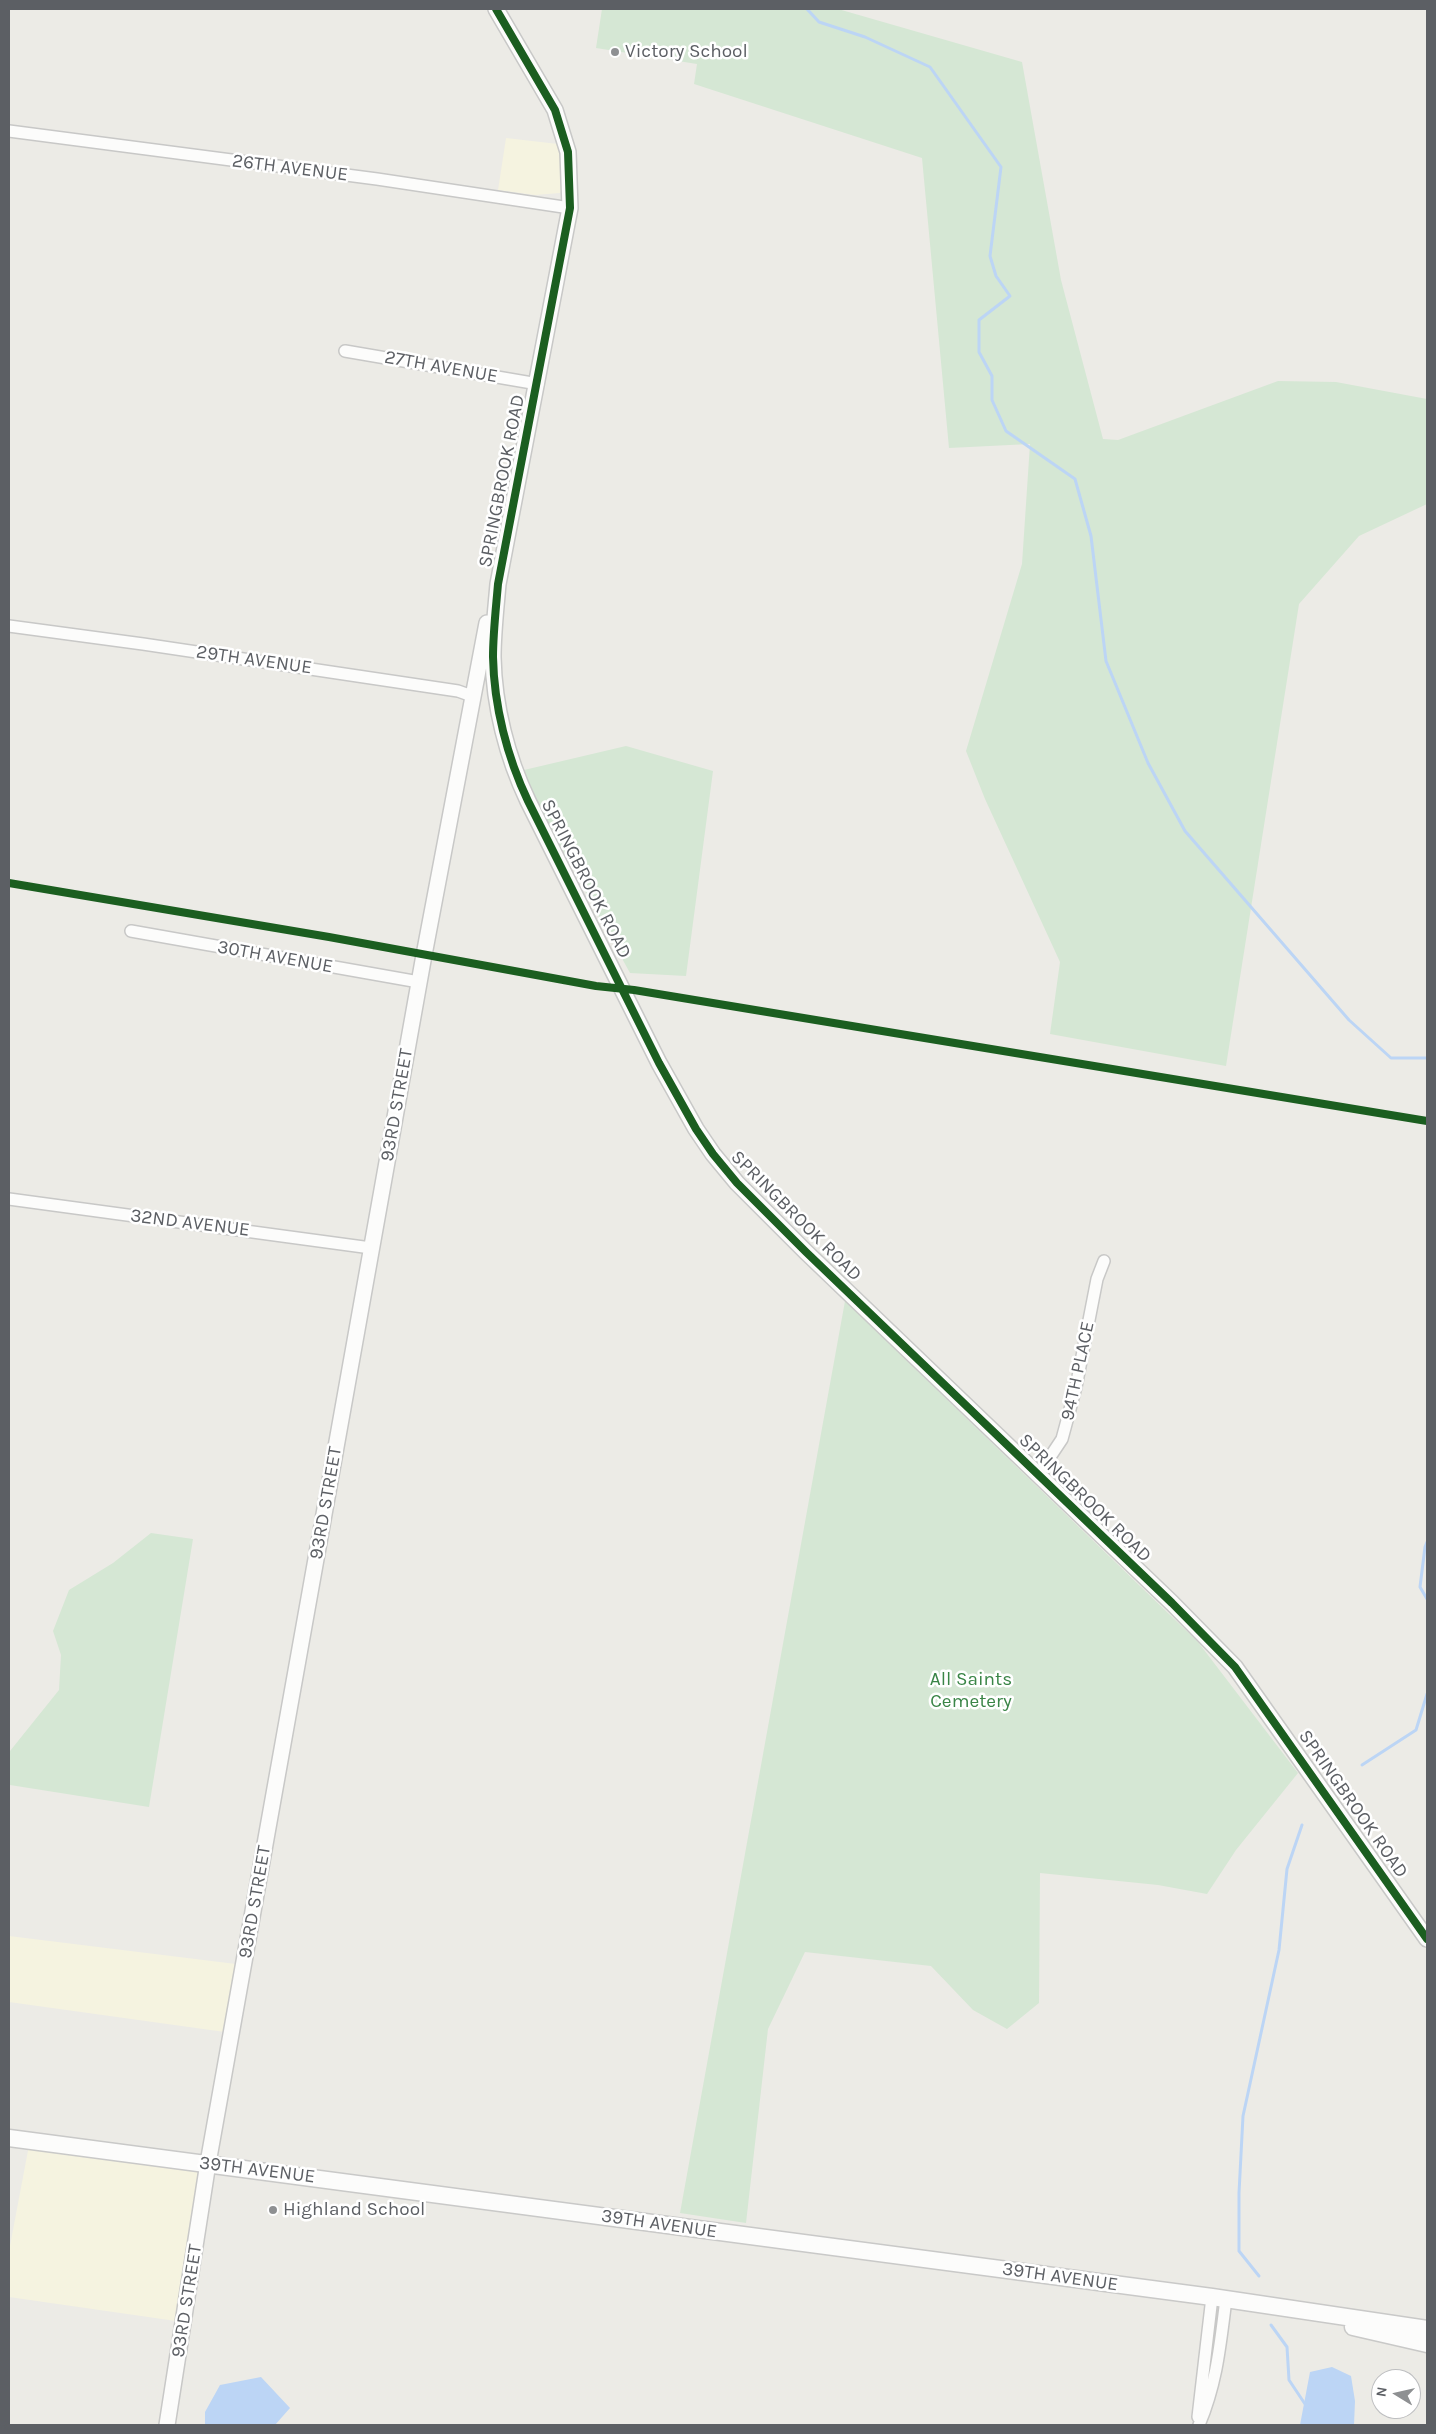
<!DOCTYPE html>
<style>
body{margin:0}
#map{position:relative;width:1436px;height:2434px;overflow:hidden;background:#ecebe6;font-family:Karla,sans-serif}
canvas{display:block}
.frame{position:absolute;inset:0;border:10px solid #5c5f64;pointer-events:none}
.north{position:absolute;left:1371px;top:2369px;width:50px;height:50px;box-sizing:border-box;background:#fff;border:1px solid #bebfc1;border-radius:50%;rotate:279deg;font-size:14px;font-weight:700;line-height:20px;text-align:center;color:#5c5f64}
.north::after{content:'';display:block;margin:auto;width:18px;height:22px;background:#8e9092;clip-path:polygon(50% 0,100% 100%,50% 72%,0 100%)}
</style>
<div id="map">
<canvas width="1436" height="2434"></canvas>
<div class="frame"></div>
<div class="north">N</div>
</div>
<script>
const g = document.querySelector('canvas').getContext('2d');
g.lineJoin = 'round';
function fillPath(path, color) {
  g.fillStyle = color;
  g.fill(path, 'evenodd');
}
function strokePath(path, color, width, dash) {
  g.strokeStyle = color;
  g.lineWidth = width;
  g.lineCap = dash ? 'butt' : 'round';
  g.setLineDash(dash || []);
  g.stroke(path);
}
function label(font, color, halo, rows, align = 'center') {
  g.font = font + ' Karla,sans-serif';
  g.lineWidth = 5;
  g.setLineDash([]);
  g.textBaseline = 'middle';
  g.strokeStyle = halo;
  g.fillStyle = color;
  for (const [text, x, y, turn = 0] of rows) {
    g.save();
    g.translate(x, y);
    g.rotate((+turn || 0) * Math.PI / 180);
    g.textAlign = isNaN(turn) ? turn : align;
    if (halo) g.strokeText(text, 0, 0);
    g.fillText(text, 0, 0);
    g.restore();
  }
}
fillPath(new Path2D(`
 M506 138 558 144 561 154 563 185 560 193 535 195 498 190Z
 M9 1936 244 1965 232 2033 9 2002Z
 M30 2140 208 2163 176 2321 9 2297V2251Z`), '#f5f3e0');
fillPath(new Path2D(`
 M602 9H838L1022 62 1061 280 1103 439 1118 440 1278 381 1336 382 1427 399V504L1359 536 1299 604 1226 1066 1050 1034 1060 962 985 799 966 751 1022 564 1030 444 949 448 922 158 694 84 697 64 596 48Z
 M626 746 713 771 686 976 630 973 533 796 524 770Z
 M845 1301 1198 1642 1298 1773 1236 1850 1207 1894 1158 1885 1040 1873 1039 2003 1007 2029 973 2010 931 1966 805 1952 768 2029 746 2223 680 2213Z
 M151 1533 193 1539 149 1807 10 1785V1751L59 1690 61 1655 53 1631 69 1590 113 1563Z`), '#d5e7d4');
fillPath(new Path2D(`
 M1332 2367 1351 2376 1355 2401 1354 2425H1300L1310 2372Z
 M261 2377 290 2408 275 2425H205V2412L220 2385Z`), '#bcd5f5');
strokePath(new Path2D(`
 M807 9 819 22 865 37 930 67 1001 167 990 256 996 276 1010 296 979 320V352L992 376V400L1006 431 1075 479 1091 536 1106 661 1148 763 1185 831 1349 1020 1391 1058H1427
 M1427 1542 1425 1547 1420 1587 1427 1599
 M1362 1765 1416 1730 1427 1694
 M1259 2276 1239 2251V2193L1243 2116 1279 1950 1287 1869 1302 1825
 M1271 2325 1287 2347 1289 2380 1307 2407`), '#bcd5f5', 3);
const minor = new Path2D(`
 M9 131 377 179 570 208
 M345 351 538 384
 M9 626 143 644 458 691 472 696
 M131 931 419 982
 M9 1199 371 1248
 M1038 1475 1062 1439 1076 1387 1097 1279 1104 1261
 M1198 2417 1212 2297
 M1199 2425C1217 2382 1220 2346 1226 2299`);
const tertiary = new Path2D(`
 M496 9 555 110 568 152 570 208 498 584C496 608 493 633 493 657 494 706 507 757 528 801L659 1063 696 1129 713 1154 737 1183 806 1252 1172 1603 1235 1667 1427 1939
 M167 2425 208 2163 424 955 487 623`);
const secondary = new Path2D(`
 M9 2138 1212 2297 1427 2329
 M1353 2327 1427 2344`);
strokePath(minor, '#c8c8c7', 14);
strokePath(tertiary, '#c8c8c7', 18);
strokePath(secondary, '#c9c9c8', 19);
strokePath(minor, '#fcfcfb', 11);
strokePath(tertiary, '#fcfcfb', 15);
strokePath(secondary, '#fcfcfb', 16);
strokePath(new Path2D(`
 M496 9 555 110 568 152 570 208 498 584C496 608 493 633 493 657 494 706 507 757 528 801L659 1063 696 1129 713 1154 737 1183 806 1252 1172 1603 1235 1667 1427 1939
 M9 883 329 937 596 986 634 990 1427 1121`), '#1b5e20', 8);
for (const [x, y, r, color] of [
 [615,52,5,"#8e9092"],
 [273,2210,5,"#8e9092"]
]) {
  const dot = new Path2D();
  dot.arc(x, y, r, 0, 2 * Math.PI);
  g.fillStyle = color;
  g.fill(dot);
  strokePath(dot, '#fff', 2);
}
label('19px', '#5c5f64', '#fff', [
 ["Victory School",625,52],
 ["Highland School",283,2210]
], 'left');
label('19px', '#5c5f64', '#fff', [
 ["26TH AVENUE",290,168,7],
 ["27TH AVENUE",441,367,10],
 ["SPRINGBROOK ROAD",502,481,-79],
 ["29TH AVENUE",254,660,8],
 ["SPRINGBROOK ROAD",586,879,63],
 ["30TH AVENUE",275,957,10],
 ["93RD STREET",397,1105,-80],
 ["SPRINGBROOK ROAD",796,1216,45],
 ["32ND AVENUE",190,1223,7],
 ["94TH PLACE",1078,1371,-78],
 ["SPRINGBROOK ROAD",1085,1498,44],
 ["93RD STREET",326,1503,-80],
 ["SPRINGBROOK ROAD",1353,1804,55],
 ["93RD STREET",255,1902,-80],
 ["39TH AVENUE",257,2170,7],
 ["39TH AVENUE",659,2224,8],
 ["39TH AVENUE",1060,2277,8],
 ["93RD STREET",187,2301,-81]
]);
label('19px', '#3a8547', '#fff', [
 ["All Saints",971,1680],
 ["Cemetery",971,1702]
]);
</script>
